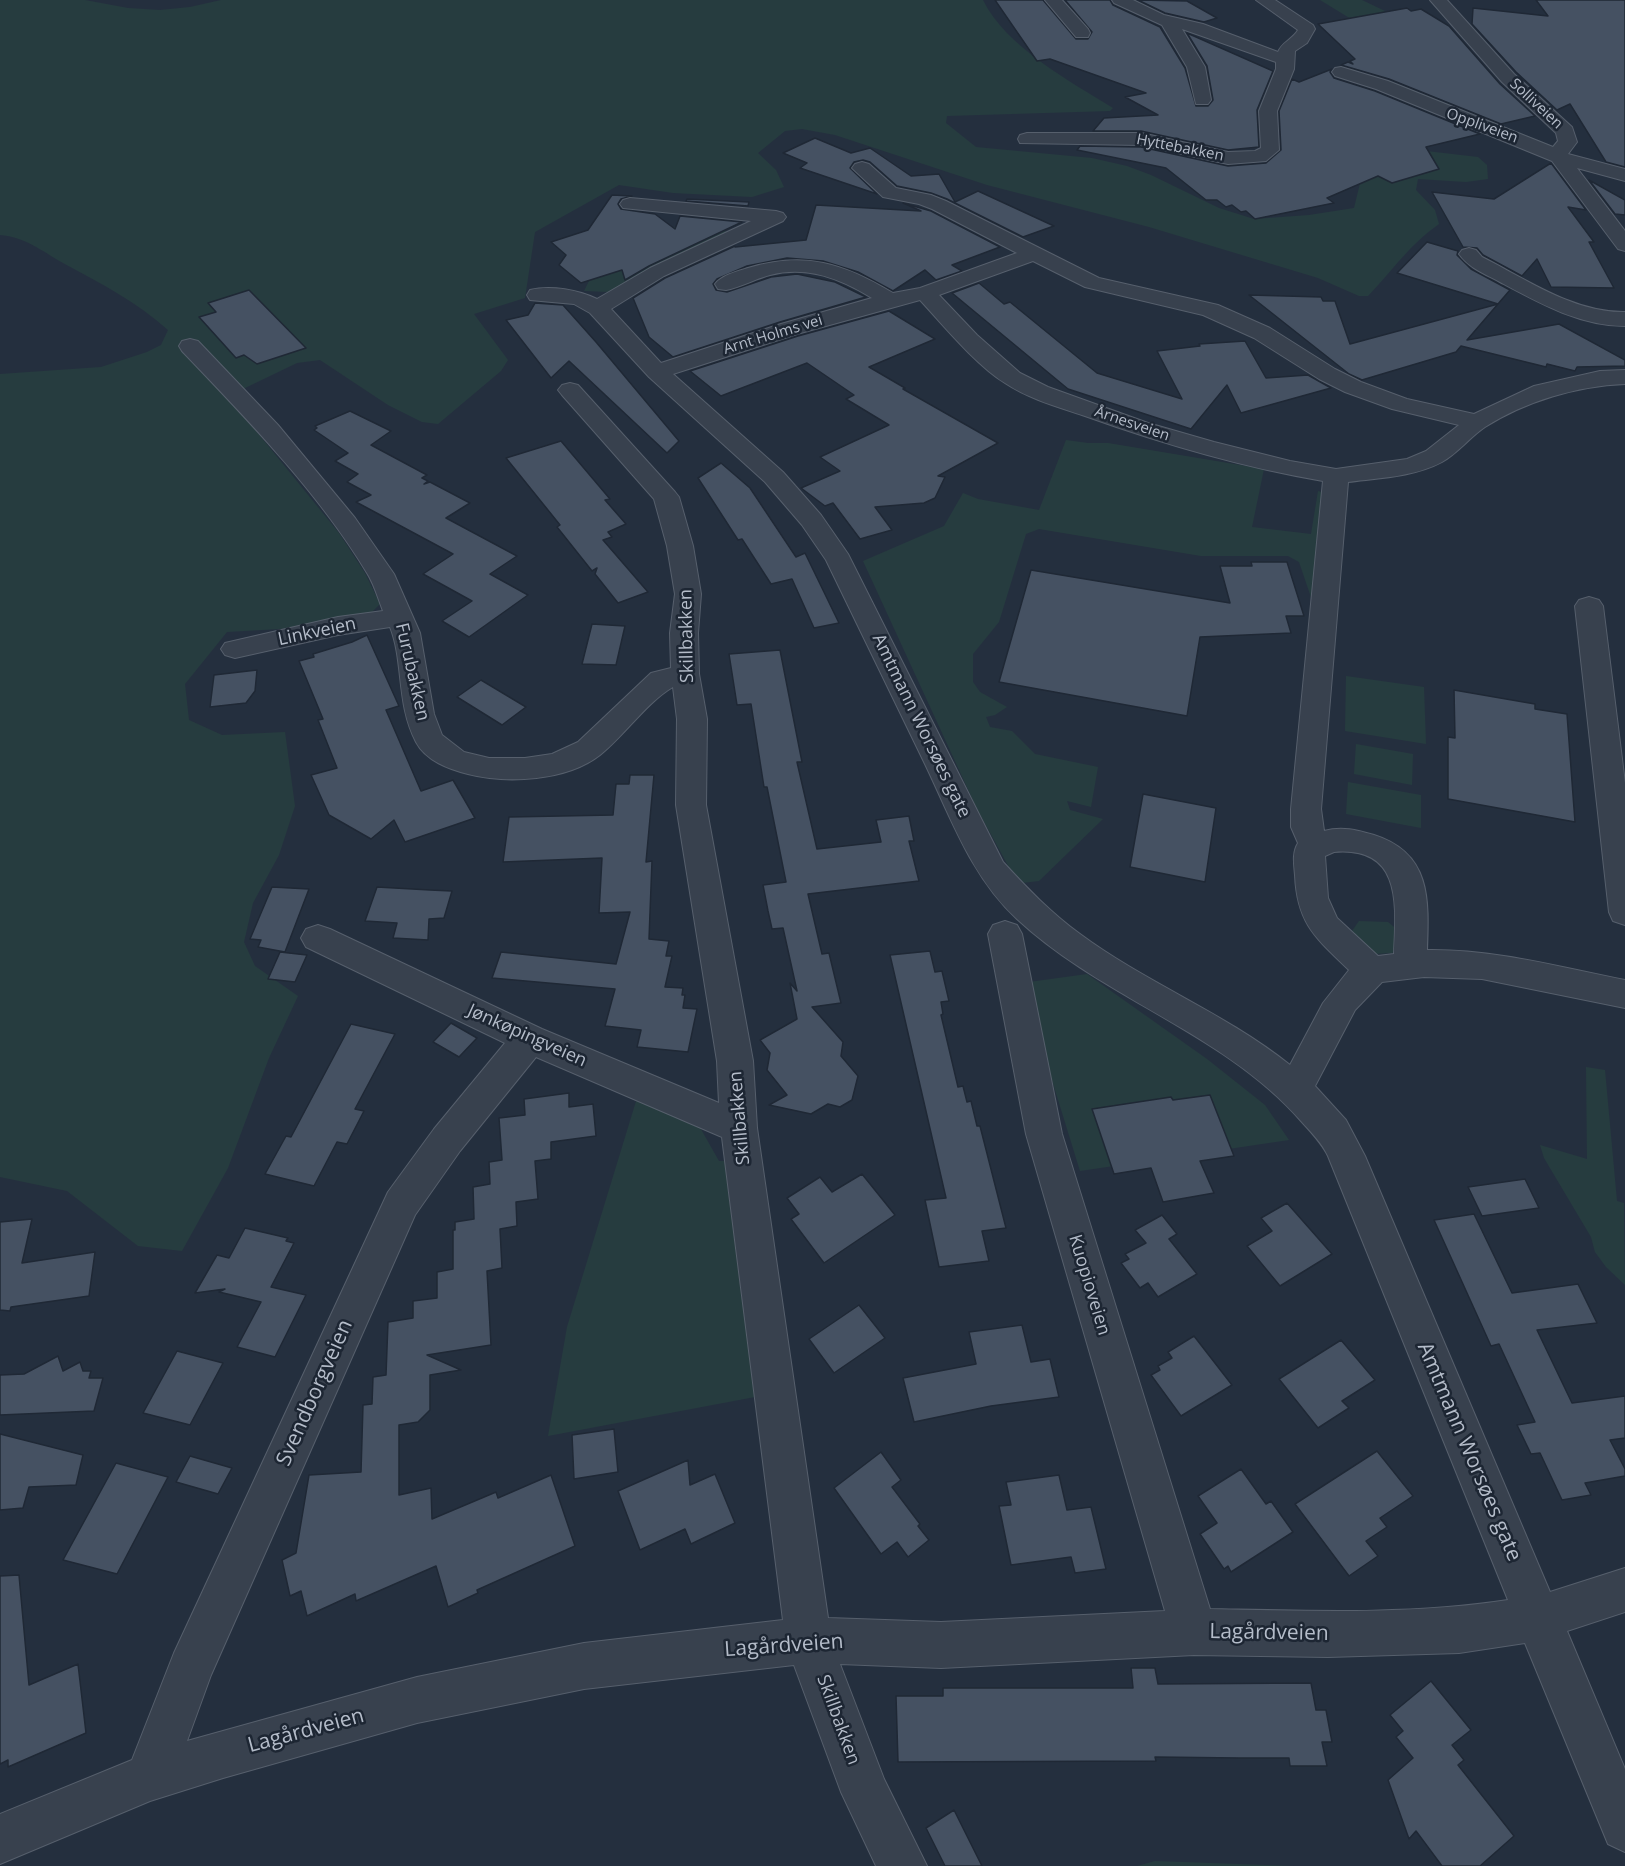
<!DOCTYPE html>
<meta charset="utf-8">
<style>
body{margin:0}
canvas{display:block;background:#242f3e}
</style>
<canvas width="1625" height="1866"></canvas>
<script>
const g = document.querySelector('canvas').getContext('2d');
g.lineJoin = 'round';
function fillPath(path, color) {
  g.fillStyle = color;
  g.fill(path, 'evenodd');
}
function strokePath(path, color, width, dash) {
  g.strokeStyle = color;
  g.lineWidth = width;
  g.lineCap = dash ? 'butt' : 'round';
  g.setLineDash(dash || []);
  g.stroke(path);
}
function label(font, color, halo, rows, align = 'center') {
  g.font = font + ' "Open Sans",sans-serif';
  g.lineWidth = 5;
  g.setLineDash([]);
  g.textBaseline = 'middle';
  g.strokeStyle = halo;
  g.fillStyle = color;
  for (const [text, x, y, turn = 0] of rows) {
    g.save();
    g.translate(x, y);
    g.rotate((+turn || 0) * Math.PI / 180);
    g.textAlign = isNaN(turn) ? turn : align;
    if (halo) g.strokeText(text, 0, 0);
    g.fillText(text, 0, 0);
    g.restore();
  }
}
fillPath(new Path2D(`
 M0 0H85L128 8 160 10 190 7 221 0H983C1005 46 1071 82 1113 108L1110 111 947 116 946 123 976 147 1092 158 1127 166 1151 175 1219 208 1254 219 1309 215 1354 208 1365 163 1409 149 1478 157 1487 165 1488 179 1466 182 1418 179 1416 190 1435 210 1439 224C1408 246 1394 269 1368 296H1359L1318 278 1149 227 987 185 835 135 802 129 785 131 758 153 776 170 784 187 752 197 673 193 619 185 535 232 525 298 474 314 508 360 501 371 438 424 422 422 388 405 320 360 297 363 243 389 244 416 339 533 365 573 380 604 371 613 297 628 227 632 185 684 189 720 222 735 285 732 295 806 279 855 253 903 244 942 255 966 298 996 269 1058 228 1168 182 1251 138 1246 67 1191 0 1177V374L101 367 147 352 161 345 168 330C137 302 100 283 63 263 42 251 25 237 0 235Z
 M1320 0H1362L1408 22 1379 36Z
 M673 227 723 229 730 236 608 292 584 291 591 277 689 238Z
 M1066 440 1088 443H1108L1264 469 1252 527 1311 534 1318 491 1329 494 1315 609 1299 562 1288 556H1201L1039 529 1026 534 999 622 973 654V682L980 692 1007 707 995 715 986 717 990 727 1012 731 1035 754 1098 767 1091 807 1067 801 1070 810 1103 819 1039 881 1022 883 1011 871 977 809 863 561 944 526 963 493 978 499 1039 510Z
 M1346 676 1424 687 1426 744 1345 731Z
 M1356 744 1413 754 1412 785 1354 774Z
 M1348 782 1421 795V828L1346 814Z
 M1359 921 1388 922 1399 931V948L1392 953 1374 954 1359 942 1352 931Z
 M1087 974 1207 1059 1265 1105 1289 1140 1080 1171 1022 983Z
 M1586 1067 1605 1070 1617 1201 1624 1203 1625 1285 1606 1267 1595 1252 1591 1237 1544 1158 1540 1145 1587 1159Z
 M637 1098 698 1124 719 1161H744L755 1397 548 1436 567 1327Z
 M1155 1861 1294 1866H1137Z`), '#263c3f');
const building = new Path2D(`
 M995 0H1043L1076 39H1088L1092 32 1065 0H1110L1113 5 1160 27 1185 68 1196 106H1208L1213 100 1207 66 1187 33 1273 71 1257 110 1259 147 1228 150 1141 131H1093L1104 118 1158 115 1125 97 1146 93 1050 59 1037 61Z
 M1138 0 1187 1 1217 18 1204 22 1165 13Z
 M1536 0H1625V167L1606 162 1570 104 1557 110 1516 72 1472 24 1473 8 1548 16Z
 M1407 8 1411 11 1421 9 1449 26 1500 84 1535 116 1501 124 1389 79 1341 65 1348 62 1353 64 1350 61 1355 59 1318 24Z
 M1332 69 1330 72 1334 78 1375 91 1480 134 1426 147 1439 169 1392 183 1378 176 1327 198 1334 203 1255 219 1246 211 1241 212 1232 205 1226 207 1217 200H1206L1166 168 1077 150 1080 146 1141 147 1228 166 1266 163 1281 150 1279 111 1292 79 1299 82Z
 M815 138 851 153 870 148 911 176 939 174 955 202 978 191 1054 226 1023 237 947 199 931 193 897 186 870 162 863 160 854 162 850 168 877 194 800 168 807 163 783 153Z
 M1551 163 1586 210 1568 207 1594 242H1589L1614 288 1551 287 1537 259 1522 276 1483 255 1477 248 1463 247 1432 192 1494 199Z
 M1589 180 1625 200V215L1615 214Z
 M612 195 632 196 621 199 618 204 621 209 655 214 675 229 680 216 742 222 649 266 625 280 622 270 581 283 559 265 566 255 551 242 588 230Z
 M687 199 749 202 748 206 686 201Z
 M903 203 931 211 1000 247 952 265 962 271 936 280 925 270 893 291 858 272 823 261 787 258 747 266 717 279 713 284 716 290 727 292 771 277 797 274 835 282 866 297 780 322 673 357 649 337 633 298 665 278 735 246V247L806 240 816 205 921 211Z
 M1427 242 1458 251 1457 255 1471 269 1510 290 1467 340 1559 324 1625 360V366L1577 367 1575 371 1547 364 1546 367 1461 346 1456 352 1362 380 1349 374 1249 295 1321 297 1323 301H1335L1350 344 1498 304 1397 273Z
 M979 283 1004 304 1010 302 1097 373 1182 399 1157 351 1200 346 1199 344 1245 341 1266 378 1308 375 1331 388 1241 413 1227 385 1191 429 1068 389 952 293Z
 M249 290 306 348 257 364 244 355 236 358 199 317 216 312 208 303Z
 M535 303 563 305 596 342 679 441 667 453 569 361 551 378 506 320 528 315Z
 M889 311 935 339 869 367 905 388 903 389 998 443 938 476 945 477 935 498 924 503 875 507 892 530 860 539 833 503 825 506 801 488 840 471 820 457 889 425 846 399 854 395 807 363 721 396 690 371 798 336Z
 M350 411 391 431 371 445 427 475 422 478 428 481 424 484 430 482 470 503 446 518 517 556 490 574 528 595 469 637 442 621 472 601 423 574 453 554 356 502 371 495 347 482 358 474 335 461 348 453 314 430 317 428 315 426Z
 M561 441 610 499 605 500 626 524 608 532 612 537 603 540 648 592 618 603 595 574 597 568 592 571 557 527 560 525 506 458Z
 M721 463 750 488 796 557 805 553 839 623 814 628 792 579 771 584 742 539 738 540 698 478Z
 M1251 562H1287L1304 616H1286L1291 633 1200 637 1187 716 999 682 1031 570 1230 603 1220 566H1252Z
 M592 624 625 626 616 665 582 664Z
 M367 635 399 706 386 710 421 791 453 780 475 818 405 842 394 820 371 839 329 815 311 775 337 768 318 720 323 719 299 661 314 657 313 654 352 642Z
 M780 650 802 762H797L817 849 881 842 876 820 909 816 914 841H909L919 881 808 894 822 954 829 953 841 1003 812 1007 843 1042 841 1056 858 1076 852 1100 840 1107 828 1104 811 1114 769 1105 787 1095 767 1070 770 1053 760 1040 797 1019 790 983 797 991 783 928 772 929 768 911 763 885 786 882 767 787H764L751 704 737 705 729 654Z
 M257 670 255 691 246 703 210 707 214 675Z
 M481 680 526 707 502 725 457 697Z
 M1454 690 1535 704V709L1567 714 1575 822 1448 799V737L1455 738Z
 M630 775H654L646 862 652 861 649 939 669 941 666 956H672L665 987 683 988 682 995H685L683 1008 697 1009 688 1052 637 1047 641 1030 605 1026 615 989 492 978 501 952 616 964 630 912 599 913 602 858 503 862 509 817 613 815 616 784H629Z
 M1143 794 1216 808 1205 882 1130 867Z
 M272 887 309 889 285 952 258 947 261 940 250 939Z
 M377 887 430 890 452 891 444 918 429 919 428 940 393 938 397 923 365 921Z
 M930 951 935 972 942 971 949 1001 941 1002 943 1014 941 1015 958 1087 963 1086 967 1102 971 1101 977 1126H980L1006 1228 982 1231 989 1261 939 1267 925 1200 946 1198 890 955Z
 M280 952 307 955 295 982 268 979Z
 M451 1023 477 1038 459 1057 433 1042Z
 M351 1024 395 1034 355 1109 364 1111 347 1144 337 1142 314 1186 265 1174 286 1136 291 1137Z
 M569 1093V1107L593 1104 596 1136 551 1142V1159L535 1161 538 1199 516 1202 517 1226 500 1229 502 1268 487 1271 491 1345 427 1355 461 1370 430 1375V1410L418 1422 399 1425V1495L431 1488 432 1519 496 1492 498 1498 551 1475 575 1546 477 1590 478 1593 448 1607 436 1566 356 1601 355 1594 307 1616 301 1591 290 1596 282 1560 296 1553 309 1475 361 1472 363 1405 372 1404 373 1377 386 1375 388 1322 413 1318V1301L437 1298V1272L453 1269V1230H455V1222L474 1219 473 1187 490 1184 489 1162 502 1160 499 1118 525 1115 524 1099Z
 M1210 1095 1234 1156 1200 1161 1214 1193 1163 1202 1151 1168 1114 1174 1092 1109 1171 1097 1173 1100Z
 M862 1174 895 1215 824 1263 791 1219 799 1214 787 1198 820 1177 832 1192Z
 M1525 1179 1539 1208 1482 1216 1468 1187Z
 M1287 1203 1332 1254 1280 1286 1247 1246 1272 1231 1261 1218Z
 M1474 1214 1512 1293 1578 1284 1597 1323 1537 1330 1572 1403 1625 1396V1438L1610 1440 1625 1469V1476L1585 1483 1591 1495 1562 1500 1540 1453 1531 1454 1517 1425 1535 1422 1499 1344 1491 1346 1434 1220Z
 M1162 1215 1177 1234 1169 1239 1197 1274 1158 1297 1148 1283 1140 1288 1121 1263 1129 1259 1125 1254 1146 1243 1135 1230Z
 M32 1219 22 1263 95 1252 89 1296 11 1307 10 1311 0 1310V1222Z
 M245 1228 288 1238 286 1241 294 1243 271 1287 306 1295 275 1357 237 1347 261 1302 219 1292 225 1289 195 1293 217 1255 229 1258Z
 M859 1305 885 1338 834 1373 809 1339Z
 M1022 1325 1031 1362 1050 1359 1059 1397 991 1406 914 1422 903 1378 976 1364 969 1332Z
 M1194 1336 1232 1385 1181 1416 1151 1375 1160 1370 1158 1366 1172 1358 1168 1352Z
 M1341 1340 1375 1380 1342 1401 1349 1408 1318 1428 1279 1379Z
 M177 1351 223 1363 190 1425 143 1413Z
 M58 1356 63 1371 80 1362 83 1371H91L89 1378H103L94 1411 0 1415V1375L24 1374Z
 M614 1429 618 1472 574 1479 572 1435Z
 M0 1434 83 1455 76 1485 29 1487 23 1508 0 1510Z
 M1377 1451 1413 1496 1380 1518 1387 1527 1366 1541 1378 1556 1349 1576 1295 1504Z
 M881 1452 901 1480 892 1487 920 1524 918 1526 929 1540 908 1557 897 1542 881 1554 834 1488Z
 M190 1456 232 1468 218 1494 176 1482Z
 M688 1460 690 1485 715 1474 735 1523 691 1544 685 1529 640 1550 618 1491Z
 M116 1463 168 1477 117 1574 63 1560Z
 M1241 1469 1266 1504 1271 1501 1293 1532 1231 1572 1228 1566 1224 1569 1200 1534 1217 1523 1198 1496Z
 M1059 1475 1067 1510 1091 1507 1106 1569 1075 1573 1071 1557 1011 1565 999 1506 1011 1505 1006 1482Z
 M19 1575 29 1685 78 1664 86 1733 8 1767V1760L0 1764V1576Z
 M1131 1668H1155L1158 1684 1311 1683 1316 1710H1326L1332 1742H1322L1327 1766H1290L1289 1758H1239L1155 1757 1156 1761 898 1762 896 1696H943V1688H1133Z
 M1431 1681 1471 1730 1452 1745 1464 1760 1458 1765 1514 1836 1480 1866H1442L1416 1831 1409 1839 1388 1780 1413 1758 1396 1737 1403 1731 1390 1715Z
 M954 1810 982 1866H945L926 1828Z`);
fillPath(building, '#455162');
strokePath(building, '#1f2835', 1.5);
const minor = new Path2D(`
 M1045 0H1062L1088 29 1090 33 1088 37H1076Z
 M1112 0H1133L1164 15 1203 24 1278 52C1282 42 1293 39 1298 30L1256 0H1275L1313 25 1315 29 1307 43 1295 51 1294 69 1277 111 1279 150 1266 161 1228 164 1141 145 1020 143 1018 139 1020 135 1027 133H1141L1228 152 1255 151 1261 148 1259 111 1276 69V62L1182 29 1205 67 1211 100 1208 104H1196L1187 67 1162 25 1114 3Z
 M1430 0H1447L1514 74 1572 127 1577 142 1568 154 1625 169V181L1577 168 1625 231V251L1618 249 1552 161 1376 89 1335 76 1332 72 1335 68 1341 67 1388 81 1553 147 1558 141 1556 133 1502 82Z
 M862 162 869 164 896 188 931 195 946 201 1099 278 1218 305 1270 328 1335 369 1361 382 1407 399 1474 414 1534 386 1600 371 1625 370V384C1577 386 1526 401 1485 427 1470 437 1458 453 1442 462 1414 477 1379 478 1348 482L1321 809 1324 831C1342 826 1357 830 1374 835 1431 853 1429 899 1427 950 1495 949 1559 967 1625 980V1008L1482 979 1424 977 1382 982 1355 1010 1315 1086 1346 1120 1365 1156 1550 1592 1625 1568V1612L1567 1631 1625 1769V1852L1608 1844 1525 1643 1459 1653 1328 1657 1194 1655 941 1668 840 1664 884 1779 927 1866H876L841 1792 794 1665 584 1689 417 1723 223 1778 150 1801 0 1864V1814L132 1760 174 1653 388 1192 434 1129 505 1043 306 947 301 938 306 929 318 925 330 929 542 1029 719 1103 717 1061 676 805 677 719 673 687C647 702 624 736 600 755 567 781 507 784 468 774 449 769 426 761 416 742 396 704 404 662 390 627L338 635 235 658 225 655 221 649 225 643 338 617 383 611C378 598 374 584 367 573 319 493 246 418 182 351L179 346 182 341 190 339 198 341 278 425 355 518 394 574 420 633 434 714 442 735 464 752 489 758H525L552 754 578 742 651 673 671 668 670 633 675 594 667 546 654 499 562 395 558 390 562 385 570 383 578 385 675 492 679 497 693 546 701 594 698 633 699 674 707 719 706 805 753 1061 757 1128 828 1618 941 1622 1165 1611 1026 1134 988 934 993 925 1005 921 1017 925 1022 934 1062 1134 1210 1609C1309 1611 1410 1615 1508 1600L1328 1156C1322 1143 1311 1132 1301 1121 1223 1032 1103 999 1017 919 972 878 951 818 925 764 892 696 859 628 826 560L802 525 765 482 649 377 590 313 574 304 530 300 527 295 530 290C551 285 579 290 597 299L650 268 751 221 623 208 620 204 623 200 630 198 776 211 783 213 786 217 783 221 664 276 611 309 661 363 781 324 872 298C841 279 807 265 770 275 755 279 741 287 726 290L718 289 715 284C722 275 738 271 748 268 805 251 843 263 893 293L920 288 1017 253 932 209 919 204 883 197 852 168 855 164ZM1033 261 1085 287 1203 315 1254 338 1319 379 1345 392 1392 409 1459 425 1426 451 1407 459 1336 469 1290 461 1214 442 1148 423 1048 387 1020 373 977 335 939 295ZM920 300C944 326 976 365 1005 383 1029 399 1058 407 1085 416 1163 444 1242 467 1323 481L1291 809V827L1298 843C1292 853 1294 863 1295 875 1297 924 1316 938 1349 970L1323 1003 1290 1065C1225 1013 1146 983 1080 934 1051 913 1027 888 1003 862L848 554 821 515 783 472 673 374 797 334ZM1334 852C1403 846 1396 906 1394 954L1378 956 1337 918 1328 898 1325 856ZM536 1057 722 1137 783 1620 584 1643 417 1677 187 1741 211 1675 415 1215 460 1151Z
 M1469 248 1476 250 1482 257C1526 279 1574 313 1625 312V326C1580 326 1539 303 1500 282 1485 274 1469 268 1459 254L1462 250Z
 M1589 597 1599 600 1603 606 1625 783V925L1613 921 1609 912 1575 606 1579 600Z`);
strokePath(minor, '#565f6c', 2);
fillPath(minor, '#38414e');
label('15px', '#b4bcc9', '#1d2633', [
 ["Solliveien",1536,104,43],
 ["Oppliveien",1482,126,20],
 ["Hyttebakken",1180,148,11],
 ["Arnt Holms vei",773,335,-17],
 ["Årnesveien",1132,424,19]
]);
label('18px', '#b4bcc9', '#1d2633', [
 ["Linkveien",317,632,-12],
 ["Skillbakken",687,636,-91],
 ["Furubakken",412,672,77],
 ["Amtmann Worsøes gate",921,726,64],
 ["Jønkøpingveien",527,1036,24],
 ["Skillbakken",740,1118,-95],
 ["Kuopioveien",1089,1285,73],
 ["Skillbakken",838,1720,70]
]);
label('21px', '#b4bcc9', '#1d2633', [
 ["Svendborgveien",315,1393,-66],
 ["Amtmann Worsøes gate",1469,1452,67],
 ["Lagårdveien",1269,1633,1],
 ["Lagårdveien",784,1646,-4],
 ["Lagårdveien",306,1731,-15]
]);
</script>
